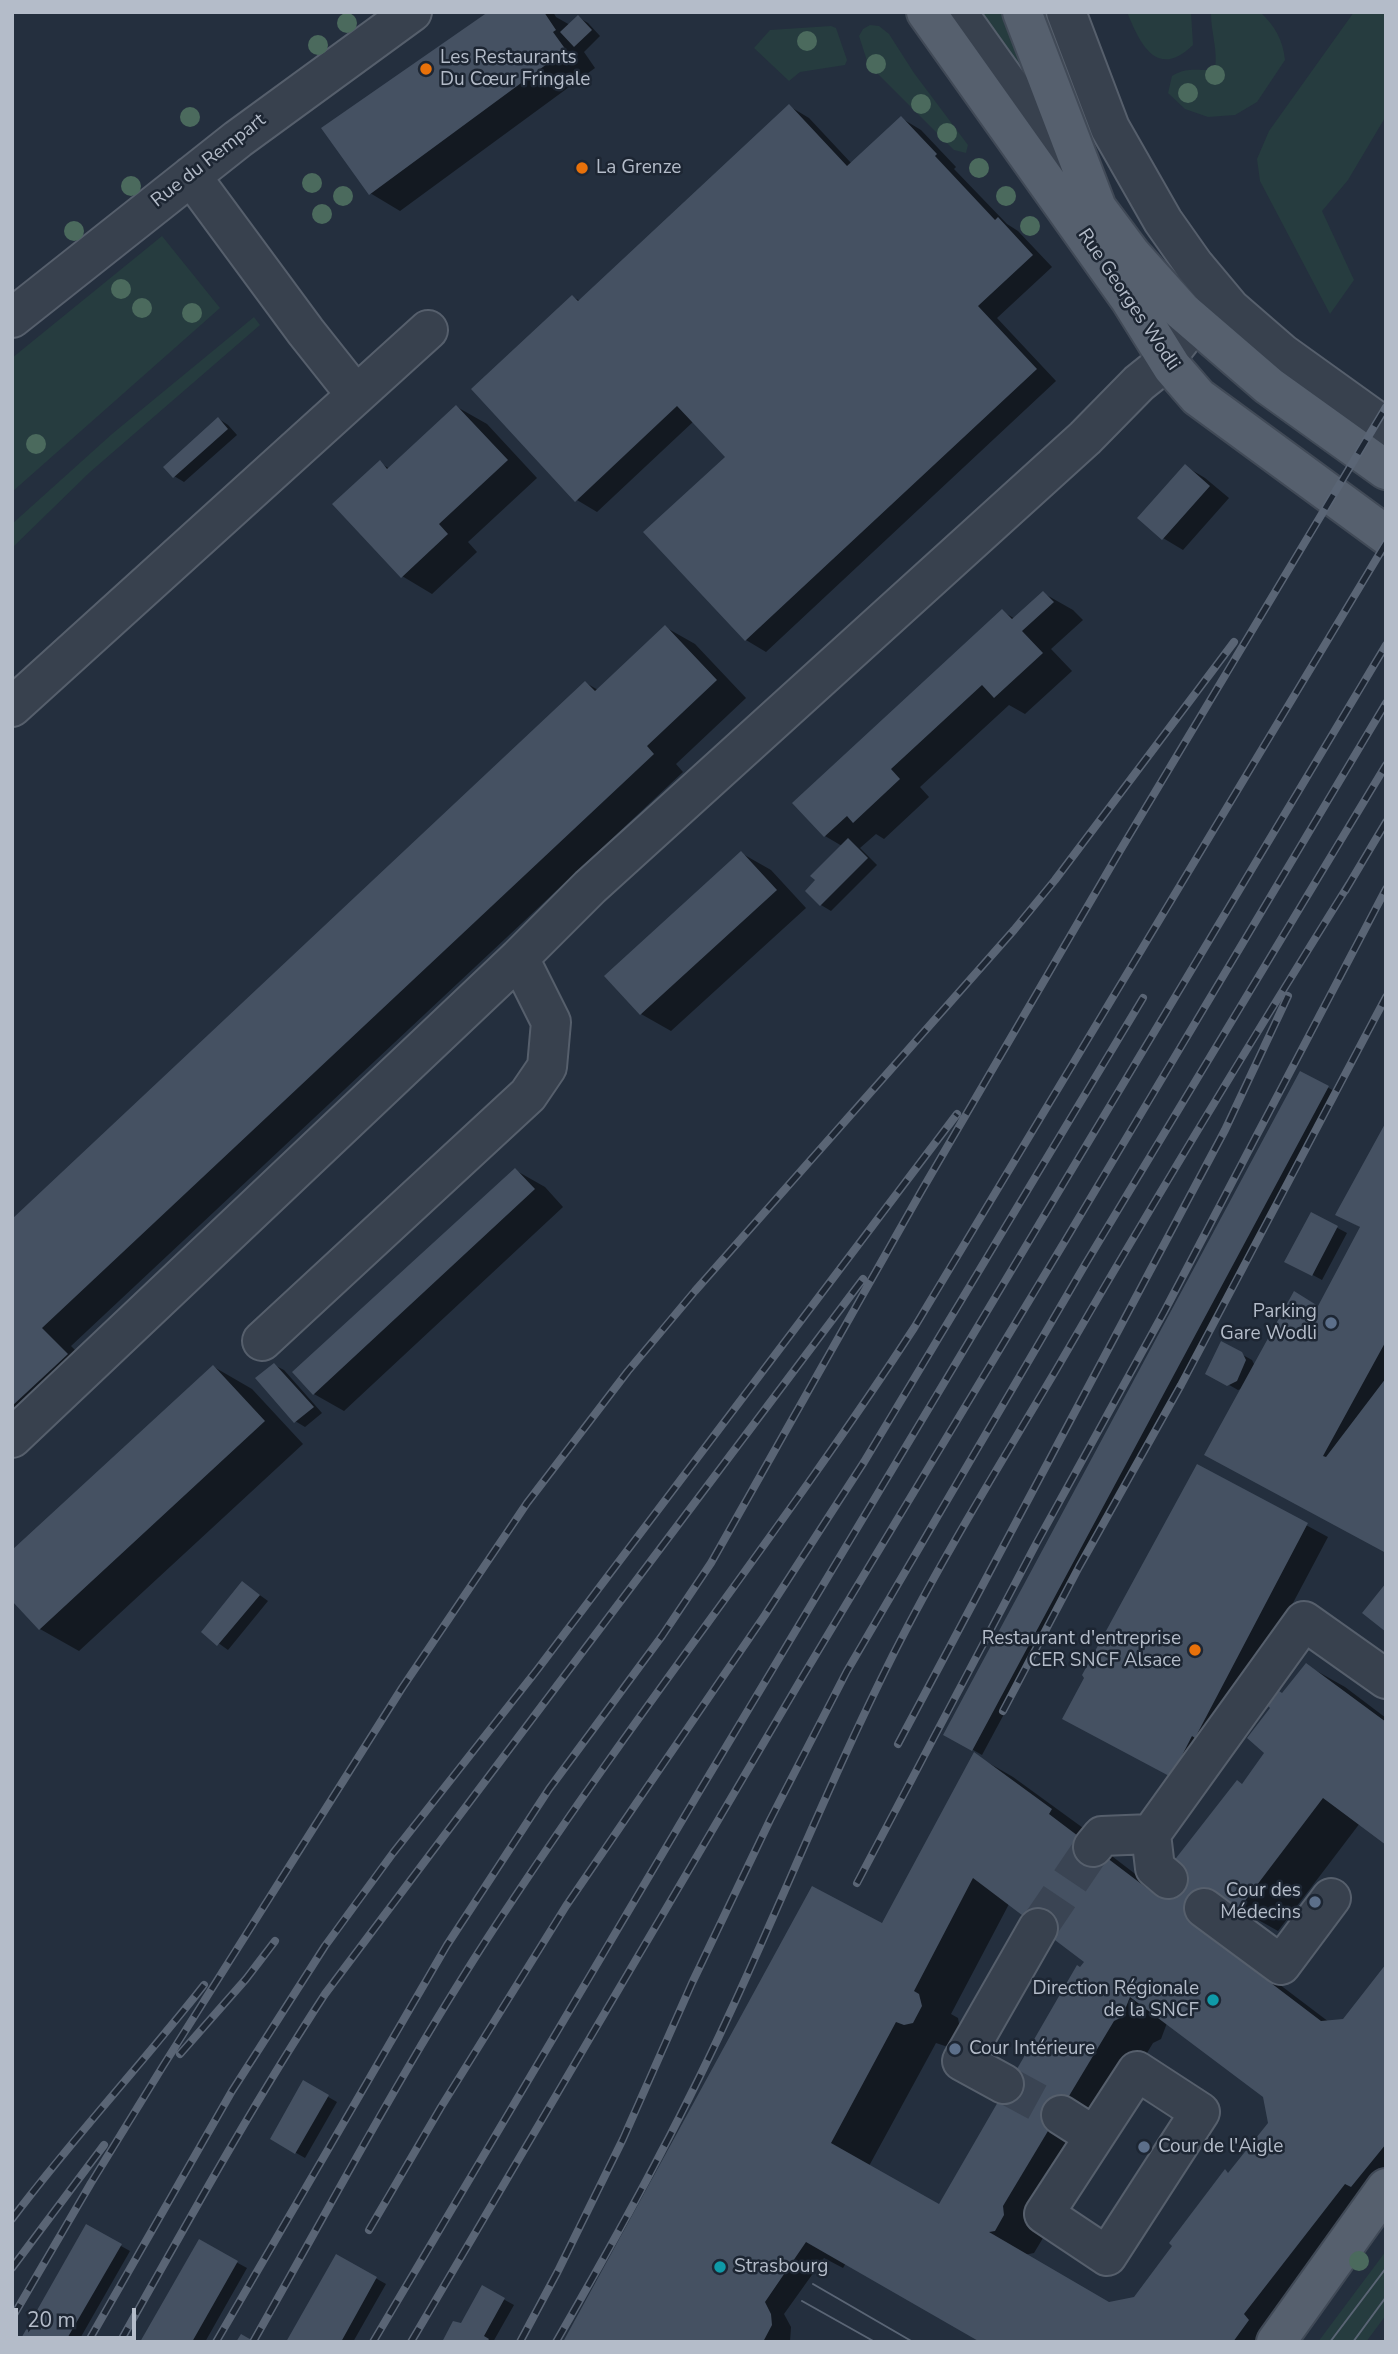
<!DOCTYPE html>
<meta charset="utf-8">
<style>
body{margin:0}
#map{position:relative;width:1398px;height:2354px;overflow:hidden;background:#242f3e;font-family:"Nunito Sans",sans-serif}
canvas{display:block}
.frame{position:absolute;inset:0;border:14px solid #b4bcc9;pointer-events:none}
.scale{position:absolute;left:14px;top:2308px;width:122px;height:32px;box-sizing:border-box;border:4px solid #b4bcc9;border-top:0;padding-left:9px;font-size:21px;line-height:24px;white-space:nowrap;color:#b4bcc9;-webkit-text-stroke:5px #1d2633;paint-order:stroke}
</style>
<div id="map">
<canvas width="1398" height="2354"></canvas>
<div class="frame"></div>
<div class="scale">20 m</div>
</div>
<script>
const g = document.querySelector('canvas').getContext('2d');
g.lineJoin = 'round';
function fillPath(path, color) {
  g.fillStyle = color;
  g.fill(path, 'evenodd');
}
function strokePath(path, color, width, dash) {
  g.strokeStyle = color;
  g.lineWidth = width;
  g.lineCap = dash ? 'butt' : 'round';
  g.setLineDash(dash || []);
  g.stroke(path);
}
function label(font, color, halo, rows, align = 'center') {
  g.font = font + ' "Nunito Sans",sans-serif';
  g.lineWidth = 5;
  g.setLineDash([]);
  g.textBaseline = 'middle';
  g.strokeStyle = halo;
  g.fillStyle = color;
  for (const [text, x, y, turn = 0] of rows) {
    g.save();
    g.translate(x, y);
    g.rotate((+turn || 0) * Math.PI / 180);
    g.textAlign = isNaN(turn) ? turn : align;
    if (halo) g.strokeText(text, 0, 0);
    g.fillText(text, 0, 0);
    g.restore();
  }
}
fillPath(new Path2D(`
 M974 12H1006L1041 102Z
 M1127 12H1191L1193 45C1157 80 1140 44 1127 12Z
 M1213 12H1260C1275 26 1283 40 1285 60L1257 102 1235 115 1208 117 1185 109 1168 93 1172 76C1189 66 1197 72 1215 69 1218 50 1211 32 1211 14Z
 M1354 12H1386V116L1348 180 1322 211 1354 280 1330 314 1260 181 1257 159 1269 131Z
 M870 25 879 26 889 34 914 73 968 145 966 153 954 150 868 64 859 36 863 29Z
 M831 26 836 28 847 60 845 65 800 72 789 81 754 48 770 30Z
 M162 236 220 308 12 492V358Z
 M254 317 260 325 90 472 12 548V524L112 434Z
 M1386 2251V2315L1366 2342H1318Z`), '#263c3f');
fillPath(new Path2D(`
 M491 12H553L556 17 570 25 578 17 588 23 600 36 584 52 595 68 400 211 370 193Z
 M789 106 809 118 852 164 901 118 921 130 956 167 954 169 1007 224 1018 231 1052 267 997 318 1056 381 766 652 746 640 727 457 694 421 597 512 577 500 573 297 580 301Z
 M457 407 487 424 537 478 468 542 477 552 432 594 402 576 380 463 390 469Z
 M219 419 228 425 237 435 184 482 174 476Z
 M1185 466 1205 478 1229 498 1183 550 1163 538Z
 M1043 593 1073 610 1083 620 1051 649 1072 671 1025 714 1009 705 920 787 929 797 884 839 876 834 860 848 877 865 831 911 821 905 807 891 842 846 825 836 1002 611 1015 619Z
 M665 627 695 644 746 698 676 764 683 772 71 1346 97 1372 12 1451V1222L586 683 598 690Z
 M741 853 771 870 806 908 671 1031 641 1014Z
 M1301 1073 1338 1093 982 1755 945 1734Z
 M1386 1126V1552L1243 1388 1238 1390 1208 1373 1241 1354 1252 1360 1255 1366 1319 1308 1362 1228 1337 1214Z
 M515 1170 545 1187 563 1207 344 1411 314 1394 294 1372Z
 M1311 1214 1347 1233 1322 1280 1287 1261Z
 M274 1365 284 1370 322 1413 305 1427 295 1421Z
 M214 1367 252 1389 303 1444 79 1651 40 1629 12 1598Z
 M1197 1466 1328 1537 1216 1748 1192 1787 1086 1678Z
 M243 1583 268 1601 228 1650 203 1632Z
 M1306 1665 1345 1687 1386 1718V1843L1360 1823 1278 1931 1253 1917 1230 1947 1329 2022 1344 2021 1386 1967V2206L1286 2342H983L846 2263 843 2268 824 2258 784 2314 791 2327 790 2342H565L883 1926 975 1755 1013 1777 1090 1833 1087 1837 1160 1893 1267 1753 1283 1695ZM1009 1904 1086 1961 1016 2075 940 2206 869 2166 936 2043 945 2046 952 2044 960 2029 958 2018 951 2014ZM1167 2023 1265 2096 1269 2123 1135 2299 1108 2303 1024 2255 1034 2253 1043 2238 1041 2229 1153 2043 1161 2039Z
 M304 2083 337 2102 305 2158 272 2139Z
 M87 2227 130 2251 78 2342H21Z
 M199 2242 247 2268 205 2342H142Z
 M336 2256 386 2284 353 2342H288Z
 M483 2288 514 2305 493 2342H444L461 2326Z`), '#0007');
fillPath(new Path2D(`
 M488 12H544L556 30 553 32 566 50 369 195 321 128Z
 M578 15 592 30 574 47 560 32Z
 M789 104 847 166 901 116 937 154 935 156 995 220 998 217 1033 255 978 306 1037 369 745 641 643 532 725 457 677 406 575 502 471 389 572 295 578 301Z
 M456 405 508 460 439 524 448 534 401 578 332 504 380 460 387 469Z
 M218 417 228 429 173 478 163 467Z
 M1185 464 1210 486 1162 540 1137 518Z
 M1043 591 1054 602 1022 631 1043 653 994 698 982 685 891 769 900 779 853 823 847 816 824 837 792 803 1002 609 1012 619Z
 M665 625 717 680 647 746 654 754 42 1328 68 1354 12 1406V1219L585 681 595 691Z
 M848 838 868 858 820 906 805 891 815 880 810 876Z
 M741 851 777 890 640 1015 604 976Z
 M1300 1071 1329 1086 972 1751 943 1735Z
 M1386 1122V1341L1323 1456 1326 1457 1386 1378V1553L1204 1455 1294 1291 1318 1306 1360 1227 1335 1215Z
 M515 1168 535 1189 313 1395 292 1372Z
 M1311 1212 1338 1226 1312 1276 1284 1262Z
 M1221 1341 1242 1352 1246 1360 1237 1381 1227 1386 1205 1374Z
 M274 1363 314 1407 294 1423 255 1378Z
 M213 1365 265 1421 39 1630 12 1601V1550Z
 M1197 1464 1308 1523 1195 1738 1192 1736 1171 1777 1062 1719 1084 1678 1082 1675Z
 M242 1581 260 1595 217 1646 201 1632Z
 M1386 1583V1632L1362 1613Z
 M1306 1663 1386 1722V1845L1323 1798 1238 1910 1215 1894 1192 1923 1321 2021 1343 2019 1386 1964V2144L1351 2187 1345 2184 1244 2314 1249 2320 1233 2342H980L806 2242 765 2302 771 2314 772 2325 763 2342H563L812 1886 882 1923 974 1752 1052 1809 1049 1814 1156 1895 1178 1866 1173 1862 1237 1780 1242 1784 1264 1753 1247 1738 1270 1708 1268 1706 1279 1691 1282 1693ZM973 1878 1084 1962 1080 1967 1077 1965 939 2204 831 2143 896 2022 904 2025 913 2023 922 2006 919 1994 914 1991ZM1130 1997 1263 2097 1268 2123 1228 2173 1225 2169 1169 2243 1172 2246 1134 2297 1109 2302 989 2232 995 2231 1004 2215 1003 2206 1114 2021 1122 2017Z
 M303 2080 329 2095 295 2154 270 2139Z
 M86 2224 122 2244 65 2342H19Z
 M199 2239 238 2261 192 2342H140Z
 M336 2254 377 2277 341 2342H286Z
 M482 2285 505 2298 484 2336 489 2339 487 2342H442L453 2321 461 2323Z
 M241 2334 255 2342H236Z`), '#455162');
strokePath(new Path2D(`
 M1038 1928 1093 1847
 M1004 2084 1061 2115`), '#3a4453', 38, [38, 19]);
const minor = new Path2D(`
 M957 12 1085 192
 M1066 12 1110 128 1163 221 1194 265 1230 308 1283 354 1386 428
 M191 176 306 332 356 395
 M12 318 238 139 412 12
 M12 707 428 330
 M262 1341 528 1095 547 1067 551 1022 519 958
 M12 1438 519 958 590 887 1085 438 1139 383 1159 367 1194 322
 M1151 1834 1155 1868 1168 1879
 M1093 1847 1102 1836 1151 1834 1304 1621 1386 1679
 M1204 1908 1281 1965 1331 1898
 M1137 2071 1200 2112 1107 2256 1044 2214Z
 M1004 2084 962 2061 1038 1928
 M1061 2115 1094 2136`);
const major = new Path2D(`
 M926 12 1129 298 1172 367 1198 397 1386 535
 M1022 12 1097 208 1132 255 1182 311 1269 386 1386 470
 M1276 2342 1386 2188`);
strokePath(minor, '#565f6c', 42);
strokePath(major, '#414a57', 42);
strokePath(minor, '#38414e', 38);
strokePath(major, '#56606e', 38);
strokePath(new Path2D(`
 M813 2284 913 2342
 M802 2301 875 2342
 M1330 2342 1386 2268
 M1353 2342 1386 2297`), '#5a6575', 2);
const rail = new Path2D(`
 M1345 891 1386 822
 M1003 1711 1079 1567 1181 1385 1386 997
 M898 1744 1225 1130 1288 996
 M857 1883 1036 1544 1164 1312 1386 889
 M180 2054 246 1979 275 1941
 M12 2219C73 2138 142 2064 204 1985
 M369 2230 441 2107 566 1906 765 1615 864 1462 1143 998
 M12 2268 104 2145
 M12 2318 91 2183 163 2066 402 1688 527 1503 628 1371 695 1291 1014 930 1055 880 1234 642
 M88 2342 232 2091 325 1946 393 1853 537 1670 957 1114
 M120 2342C186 2225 251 2107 325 1994L863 1279
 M216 2342 447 1945 549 1789 662 1636 711 1563 922 1190 1121 849 1386 407
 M253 2342C337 2194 417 2042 512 1901 641 1706 787 1523 914 1328L1386 543
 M373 2342 696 1797 1386 645
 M411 2342 803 1676 1065 1241 1386 703
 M520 2342 558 2271 623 2139 692 1983 770 1820 847 1671 1086 1263 1386 765
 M556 2342C617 2236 677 2128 728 2017 784 1896 834 1772 894 1653 943 1556 1001 1463 1056 1370 1151 1206 1249 1044 1349 884`);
strokePath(rail, '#5a6575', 8);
strokePath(rail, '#1d2633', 5, [16]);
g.fillStyle = '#4b6a5d';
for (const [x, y] of [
 [347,23],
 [807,41],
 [318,45],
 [876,64],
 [1215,75],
 [1188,93],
 [921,104],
 [190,117],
 [947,133],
 [979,168],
 [312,183],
 [131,186],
 [343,196],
 [1006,196],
 [322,214],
 [1030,226],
 [74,231],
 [121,289],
 [142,308],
 [192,313],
 [36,444],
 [1359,2261]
]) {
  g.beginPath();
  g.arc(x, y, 10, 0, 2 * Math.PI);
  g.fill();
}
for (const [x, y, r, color] of [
 [426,69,7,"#e8710a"],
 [582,168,7,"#e8710a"],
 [1331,1323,7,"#5c6f8a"],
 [1195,1650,7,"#e8710a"],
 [1315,1902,7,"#5c6f8a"],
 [1213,2000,7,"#0f9aa8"],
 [955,2049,7,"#5c6f8a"],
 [1144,2147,7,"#5c6f8a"],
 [720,2267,7,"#0f9aa8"]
]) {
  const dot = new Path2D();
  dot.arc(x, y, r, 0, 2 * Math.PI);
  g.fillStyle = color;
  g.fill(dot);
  strokePath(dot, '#1d2633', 2.5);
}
label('19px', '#b4bcc9', '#1d2633', [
 ["Les Restaurants",440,58],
 ["Du Cœur Fringale",440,80],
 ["La Grenze",596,168],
 ["Parking",1317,1312,"right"],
 ["Gare Wodli",1317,1334,"right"],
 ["Restaurant d'entreprise",1181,1639,"right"],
 ["CER SNCF Alsace",1181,1661,"right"],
 ["Cour des",1301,1891,"right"],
 ["Médecins",1301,1913,"right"],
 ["Direction Régionale",1199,1989,"right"],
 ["de la SNCF",1199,2011,"right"],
 ["Cour Intérieure",969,2049],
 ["Cour de l'Aigle",1158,2147],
 ["Strasbourg",734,2267]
], 'left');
label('19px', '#b4bcc9', '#1d2633', [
 ["Rue du Rempart",209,161,-38],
 ["Rue Georges Wodli",1128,300,56]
]);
</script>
